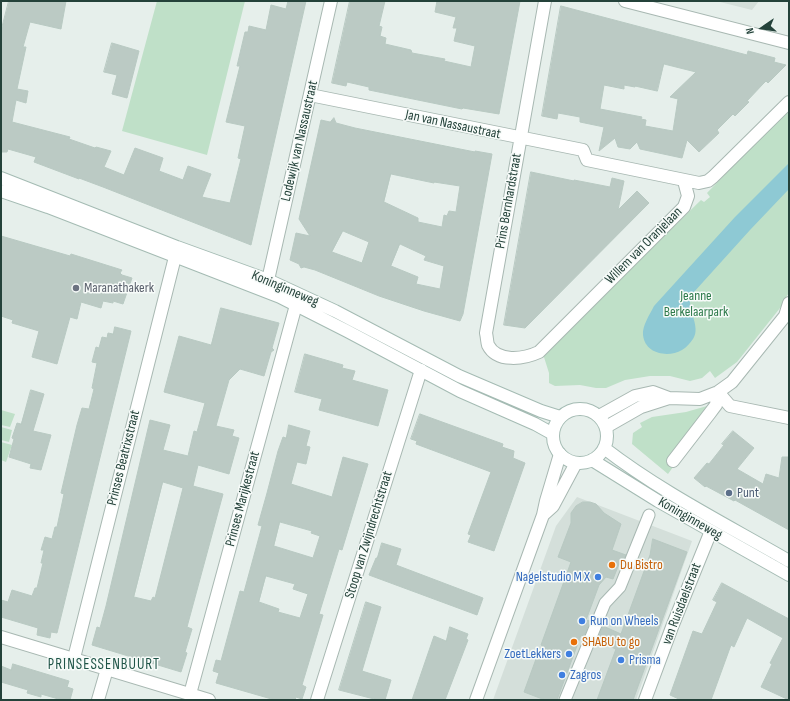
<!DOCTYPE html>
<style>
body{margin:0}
#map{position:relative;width:790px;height:701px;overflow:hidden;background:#e6efeb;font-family:"Sofia Sans Condensed",sans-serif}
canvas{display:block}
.frame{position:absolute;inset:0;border:2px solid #24423a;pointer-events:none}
.north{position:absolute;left:742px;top:8px;width:40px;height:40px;-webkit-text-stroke:3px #f7fbf9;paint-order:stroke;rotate:257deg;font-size:11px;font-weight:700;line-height:16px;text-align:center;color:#24423a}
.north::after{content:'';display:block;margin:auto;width:14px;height:18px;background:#24423a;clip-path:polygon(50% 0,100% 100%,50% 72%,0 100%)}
</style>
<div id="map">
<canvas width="790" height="701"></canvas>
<div class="frame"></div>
<div class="north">N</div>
</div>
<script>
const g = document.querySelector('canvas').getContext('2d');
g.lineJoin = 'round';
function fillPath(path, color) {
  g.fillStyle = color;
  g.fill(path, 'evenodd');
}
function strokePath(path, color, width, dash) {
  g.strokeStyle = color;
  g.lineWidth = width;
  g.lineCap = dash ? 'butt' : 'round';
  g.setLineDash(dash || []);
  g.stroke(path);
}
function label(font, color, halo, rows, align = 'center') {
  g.font = font + ' "Sofia Sans Condensed",sans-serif';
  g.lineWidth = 3;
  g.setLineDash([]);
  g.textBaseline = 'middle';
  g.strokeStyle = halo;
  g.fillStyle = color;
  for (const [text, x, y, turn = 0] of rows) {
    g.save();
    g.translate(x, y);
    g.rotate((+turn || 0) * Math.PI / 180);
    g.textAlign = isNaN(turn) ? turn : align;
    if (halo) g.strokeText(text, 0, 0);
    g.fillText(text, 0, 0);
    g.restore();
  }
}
fillPath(new Path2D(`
 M716 1H759L752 10Z
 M577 497 692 541 636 700H493L556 526Z`), '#d4dfda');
fillPath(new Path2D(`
 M157 1H245L207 155 122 131Z
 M789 108V293L786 297 788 298 737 362 715 378 710 371 702 378 690 381 670 376H650L625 380 606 388H596L580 385 555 386 549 383V373L543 354 701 200 704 202 710 197 707 193Z
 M707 406 709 409 667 461 673 467 668 474 632 444 633 433 642 427 640 423 652 417 686 412Z
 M1 410 15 414 10 427 1 425Z
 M1 427 12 430 9 442 1 440Z
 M1 442 12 445 6 462 1 460Z`), '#bfe0c8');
fillPath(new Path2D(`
 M789 163V189L750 230 694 292C692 296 690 299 690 303 691 315 700 329 693 339 690 343 686 348 682 350 668 358 645 354 643 335 642 326 650 314 654 306L735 217Z`), '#8ec9d4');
const building = new Path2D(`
 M9 1H66L61 29 30 22 23 47H26L17 89 28 91 26 103 16 100 12 122 70 137 69 139 95 148 96 147 111 151 104 167 124 175 135 148 163 158 159 171 183 180 188 166 211 174 202 197 230 203 241 159 238 158 245 126 226 122 240 66H237L245 32H248L249 26 266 30 271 5 286 9 288 1H306L251 245 103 187 79 178V179L34 162 36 157 8 149 7 152H1V31Z
 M350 1H385L379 26 382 27 380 36 386 38 385 44 411 50 412 53 445 59 444 61 471 67 475 46 454 41 457 28H453L456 17 435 12 437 1H520L499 114 463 108 462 109 369 90V87L347 82 346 86 332 83Z
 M561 6 747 55 748 51 775 58 774 62 786 65 768 83 766 81 763 84 747 101 749 102 735 116 733 114 717 130 719 133 699 152 687 140 682 158 640 149 637 142 630 149 618 147 615 138 599 151 604 127 580 122V117L558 113 557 119 542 116ZM664 64 696 72 670 97 678 99 673 131 645 126 646 120 641 119 642 117 600 109 604 85 624 89V85L635 87V86L657 91Z
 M112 43 139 51 127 98 112 94 117 75 104 72Z
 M334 118 336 123 355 128 475 152V151L492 154 463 314 460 321 424 311 379 296 315 270 304 267 301 268 299 264 290 260 296 233 310 236 299 219 321 120 330 122ZM391 174 434 183V182L460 186 456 212 449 211 447 216 444 215 442 227 418 222V218L384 202ZM343 231 369 242 362 263 332 252ZM400 244 426 256 424 260 444 266 440 289 416 284 418 277 391 266Z
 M531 172 574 181V180L610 187 612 178 624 181 618 210 637 191 649 203 525 328 504 325Z
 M1 236 70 256 71 254 122 270 120 273 122 275 132 278 123 304 113 301V303L103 301 101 308 81 302 77 319 70 317 57 364 32 357 39 331 12 323 13 320 1 316Z
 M221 308 279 323 272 348 274 350 271 352 264 376 240 369 229 380 216 426 234 430 232 436 239 438 229 474 198 465 193 486 223 494 187 627 192 629 185 652 187 653 181 672 92 645 97 627 100 628 106 606 150 420 170 425 163 450 188 456 194 431 197 432 205 403 164 392 179 336 211 345ZM163 482 183 488 155 598 153 597 151 601 134 597Z
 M115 327 131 331 57 633 51 632 50 638 37 635 38 628 1 617V600L8 602 12 590 32 596 35 588H37L43 563H41L44 550H41L45 537 52 539 55 527H57L64 494 61 493 77 425 82 408 89 409 94 389 92 388 97 363 92 362 96 347 99 348 102 337 107 338 108 333 113 334Z
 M305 354 343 365 342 368 355 371 352 380 388 390 378 426 319 410 322 399 295 392Z
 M31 390 44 394 33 431 51 435 41 470 30 468 31 464 9 457 14 439 12 438 17 423 21 424Z
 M420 414 503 444 502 447 514 451 513 458 525 463 494 551 468 542 471 535 468 534 491 472 416 444 417 441 411 439Z
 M289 425 310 431 306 446 310 447 306 464 297 462 291 484 332 497 343 457 368 464 342 550 339 549 319 614 323 615 302 685 306 687 302 699 296 697 295 700H275L216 683 219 673 213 671 216 660 221 661 240 591 244 592 262 526 258 525 267 493 278 451 283 437 286 438ZM280 522 312 531 311 533 320 536 313 558 274 546ZM266 576 295 584 293 589 308 594 300 618 278 612 279 609 259 602Z
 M733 431 754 448 737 469 763 484 766 474 779 478 782 457H789V530L735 500 734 501 706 486 705 487 694 478 707 463 709 464 724 445 722 444Z
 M583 502H590L596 504 604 513 621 524 612 550 626 555 622 564H619L613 579 606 577 599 585 586 620 590 621 584 636 581 635 557 700H545L524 692 536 659H538L543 646 541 645 571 562 558 557 571 523V513L576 506Z
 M653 539 687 552 633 700H597L616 649 597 641 603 626 621 634 650 555Z
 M382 543 401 549 396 565 483 598 477 615 369 575 376 558H377Z
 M722 583 789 619V700L761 687 772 664 770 663 783 638 747 618 734 647 731 645 711 700H681L670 695 693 631 702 634 717 602 713 600Z
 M366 602 381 607 362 671 391 680 385 700H378L339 690Z
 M450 627 468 634 466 639 468 640 445 700H412L434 636 446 641Z
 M13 664 69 681 67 687 73 689 70 700H62L41 694V697L27 693 28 690 1 682V666L11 670Z`);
fillPath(building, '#bbcac4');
strokePath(building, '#b8c9c2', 1);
const pedestrian = new Path2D(`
 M565 700 605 603 620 587 649 515`);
const minor = new Path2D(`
 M545 1 486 333C487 337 487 342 488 345 497 363 524 359 539 352L684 207 688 196 684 181
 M625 1 789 43
 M310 95 583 150 587 160 699 183 708 181 713 177 789 102
 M268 280 331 1
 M785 316 789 303
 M718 392 730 406 789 418
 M599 416 635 396 653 392 669 398 700 399 718 392 732 382 785 316 789 314
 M606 427 641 407 669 398
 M673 461 710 413 716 405 718 392
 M1 637 209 700
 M74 658 175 257
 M190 694 296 305
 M98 700 107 669
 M317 700 421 370
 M645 700 672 627 711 531`);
const tertiary = new Path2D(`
 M543 515 553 506 576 463
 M476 700 543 515 546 501 560 454`);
const secondary = new Path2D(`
 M1 178 177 247 268 280 335 311 459 376 541 411 560 417
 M1 191 48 207 280 297 347 331 460 391 535 424 553 434
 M553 436a27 27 0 1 1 54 0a27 27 0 1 1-54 0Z
 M604 448C661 492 727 525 789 561
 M592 460 658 501 789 575`);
strokePath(pedestrian, '#a8b8b2', 13);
strokePath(minor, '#a8b8b2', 14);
strokePath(tertiary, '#a8b8b2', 14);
strokePath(secondary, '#a4bbb3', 14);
strokePath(pedestrian, '#fff', 11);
strokePath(minor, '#fff', 12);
strokePath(tertiary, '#fff', 12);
strokePath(secondary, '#fff', 12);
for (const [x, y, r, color] of [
 [76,288,4,"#6b7280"],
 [729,493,4,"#5c6f8a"],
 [612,565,4,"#e8710a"],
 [598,577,4,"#3f7fe0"],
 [582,621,4,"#3f7fe0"],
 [574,642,4,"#e8710a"],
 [569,654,4,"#3f7fe0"],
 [621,660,4,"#3f7fe0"],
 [562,675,4,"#3f7fe0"]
]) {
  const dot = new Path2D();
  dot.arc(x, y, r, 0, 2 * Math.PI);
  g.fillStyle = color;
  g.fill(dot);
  strokePath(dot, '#f7fbf9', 1.5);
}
label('14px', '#24423a', '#f7fbf9', [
 ["Jan van Nassaustraat",453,125,12],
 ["Lodewijk van Nassaustraat",300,141,-77],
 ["Prins Bernhardstraat",509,201,-80],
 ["Willem van Oranjelaan",644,246,-45],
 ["Koninginneweg",285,289,23],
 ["Prinses Beatrixstraat",124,458,-76],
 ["Prinses Marijkestraat",243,499,-75],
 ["Koninginneweg",690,519,30],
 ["Stoop van Zwijndrechtstraat",369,535,-73],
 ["van Ruisdaelstraat",682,604,-69]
]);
label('14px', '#5b616d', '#f7fbf9', [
 ["Maranathakerk",84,288]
], 'left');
label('14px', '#2d7a4b', '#f7fbf9', [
 ["Jeanne",696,296],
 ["Berkelaarpark",696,312]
]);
label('14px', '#4e5e75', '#f7fbf9', [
 ["Punt",737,493]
], 'left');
label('14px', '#c56008', '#f7fbf9', [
 ["Du Bistro",620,565],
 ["SHABU to go",582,642]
], 'left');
label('14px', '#366cbe', '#f7fbf9', [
 ["Nagelstudio M X",590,577,"right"],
 ["Run on Wheels",590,621],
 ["ZoetLekkers",561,654,"right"],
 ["Prisma",629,660],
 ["Zagros",570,675]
], 'left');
g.letterSpacing = '1px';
label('15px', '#1f5548', '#f7fbf9', [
 ["PRINSESSENBUURT",104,665]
]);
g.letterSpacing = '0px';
</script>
